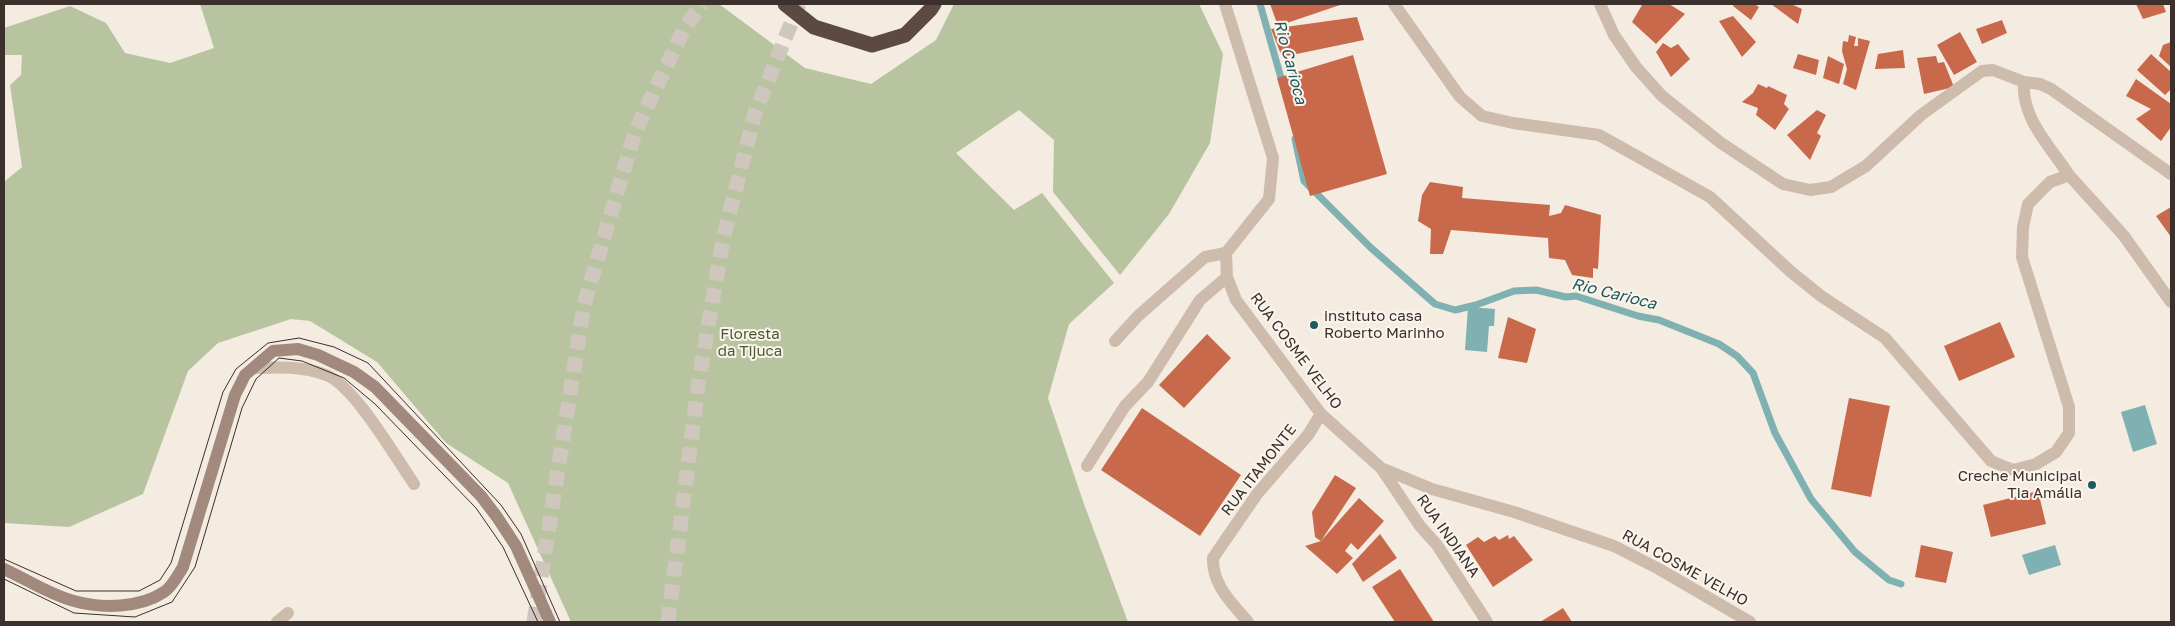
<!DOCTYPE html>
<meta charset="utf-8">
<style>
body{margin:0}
#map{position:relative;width:2175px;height:626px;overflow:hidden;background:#f4ebe1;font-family:"Golos Text",sans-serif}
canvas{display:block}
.frame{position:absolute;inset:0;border:5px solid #3b302b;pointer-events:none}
</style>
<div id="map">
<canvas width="2175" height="626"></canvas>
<div class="frame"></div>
</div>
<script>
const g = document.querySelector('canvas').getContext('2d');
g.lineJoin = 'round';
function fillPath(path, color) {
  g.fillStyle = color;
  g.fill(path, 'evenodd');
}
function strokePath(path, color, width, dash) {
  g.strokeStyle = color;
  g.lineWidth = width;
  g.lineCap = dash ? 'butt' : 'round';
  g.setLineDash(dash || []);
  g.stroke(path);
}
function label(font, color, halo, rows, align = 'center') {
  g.font = font + ' "Golos Text",sans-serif';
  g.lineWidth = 4;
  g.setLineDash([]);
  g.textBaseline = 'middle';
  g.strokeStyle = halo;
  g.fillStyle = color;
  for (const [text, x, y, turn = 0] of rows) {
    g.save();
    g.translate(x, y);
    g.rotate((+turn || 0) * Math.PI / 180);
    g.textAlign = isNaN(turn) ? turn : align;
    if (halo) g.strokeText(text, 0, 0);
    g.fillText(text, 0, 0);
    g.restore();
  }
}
fillPath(new Path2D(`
 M200 4H719L805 68 871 84 936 40 954 4H1199L1223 54 1210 143 1169 214 1120 275 1053 192 1054 140 1019 110 956 153 1014 210 1042 193 1114 283 1069 324 1048 398 1084 504 1128 622H571L508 483 446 443 377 362 310 321 291 319 218 343 188 371 143 494 69 527 4 523V182L22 167 10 85 21 75 22 55H5L4 28 70 6 106 23 125 53 170 63 214 48Z`), '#b8c4a0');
fillPath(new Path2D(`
 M1468 307 1495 309 1494 326H1489L1487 352 1465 350Z
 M2145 405 2157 444 2133 452 2121 412Z
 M2055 545 2061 565 2029 575 2022 555Z`), '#7fb0b2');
strokePath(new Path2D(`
 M1260 4 1283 85
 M1295 139 1304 181 1370 247 1435 304 1455 310 1476 305 1514 291 1536 290 1566 297 1576 296 1638 316 1659 320 1719 344 1737 356 1753 373 1775 433 1811 499 1855 552 1889 580 1901 584`), '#7fb0b2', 7);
fillPath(new Path2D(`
 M1270 4H1343L1278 26Z
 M1669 4 1685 14 1656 44 1632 22 1642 5Z
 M1734 4H1754L1759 7 1751 20 1733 6Z
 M1771 4H1791L1802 9 1798 24Z
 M2136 4H2163L2166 12 2143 19Z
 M1733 16 1756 42 1742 57 1719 21Z
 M1357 17 1364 40 1282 57 1271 29Z
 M2002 20 2007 33 1982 44 1976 29Z
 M1960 32 1977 62 1954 75 1937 45Z
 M1849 35 1856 37 1854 46H1858V38L1870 41 1856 90 1843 84 1847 69 1842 51 1843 41 1848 42Z
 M2171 42V67L2159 56 2163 45Z
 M1663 43 1671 48 1678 44 1690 59 1671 77 1656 52Z
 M1903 50 1905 68 1875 69 1878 54Z
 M1798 54 1819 60 1816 75 1793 68Z
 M2151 54 2171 72V89L2165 95 2137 70Z
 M1353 55 1387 174 1310 196 1277 78Z
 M1828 56 1844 64 1839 84 1823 78Z
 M1936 56 1938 63 1944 62 1954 87 1924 94 1917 58Z
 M2136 79 2171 104V127L2161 141 2136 119 2151 109 2126 96Z
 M1758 84 1767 88 1768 86 1787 95 1784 104 1789 109 1775 130 1756 115 1758 108 1742 102 1753 93Z
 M1817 110 1826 115 1817 133 1821 136 1810 160 1787 135Z
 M1430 182 1463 187 1462 198 1550 205 1549 216 1561 213 1565 205 1601 215 1598 269 1593 268V278L1572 275 1565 260 1549 258 1548 238 1451 230 1443 254H1430L1431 229 1418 221 1422 195Z
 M2171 207V237L2156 216Z
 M1508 317 1536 329 1527 363 1498 358Z
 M2000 322 2015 357 1959 381 1944 346Z
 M1207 334 1231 358 1184 408 1159 385Z
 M1849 398 1890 406 1871 497 1831 489Z
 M1142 408 1241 475 1200 536 1101 470Z
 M1335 475 1356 488 1321 541 1359 498 1384 521 1358 550 1351 543 1345 551 1353 558 1337 574 1305 546 1321 541 1315 537 1312 512Z
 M2038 491 2046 524 1991 537 1983 505Z
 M1380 534 1397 558 1363 582 1352 564Z
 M1508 535 1509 539 1514 536 1533 560 1493 587 1466 545 1478 537 1484 542 1495 536 1499 540Z
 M1921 545 1953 552 1946 583 1915 577Z
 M1400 569 1434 622H1395L1372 587Z
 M1563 608 1572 622H1540Z`), '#c8694b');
strokePath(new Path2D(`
 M534 622 584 305 635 132 684 29 702 4
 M668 622 698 386 723 239 755 113 799 4`), '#cfc6bd', 15, [15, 8]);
strokePath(new Path2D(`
 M1115 341 1138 316 1205 257 1226 253
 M254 368C279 367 302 366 326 375 354 385 396 458 414 484
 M1087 466 1125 406 1148 382 1200 300 1227 277
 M277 622 288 613`), '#cdbbac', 12);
strokePath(new Path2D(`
 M1225 4 1273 158 1269 199 1226 253 1227 277 1236 300 1321 414 1381 468 1432 489 1514 512 1614 546 1659 569 1750 622
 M1394 4 1460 97 1482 116 1513 123 1599 135 1710 197 1790 271 1821 296 1885 338 1991 461 2013 470 2036 464 2056 452 2069 433V407L2022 257 2023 227 2028 204 2050 182 2069 175C2050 146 2021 118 2024 82L2040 84 2051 89 2171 174
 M1600 4 1614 35 1636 67 1662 96 1721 143 1783 184 1810 190 1831 187 1866 166 1921 115 1982 71 1993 70 2024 82
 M2069 175 2124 236 2171 302
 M1381 468 1420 526 1437 545 1487 622
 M1248 622C1232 603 1212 585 1213 558L1257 494 1308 435 1321 414`), '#cdbbac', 12);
strokePath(new Path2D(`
 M4 569C26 579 50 595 74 601 102 609 140 608 164 592 172 587 178 575 183 567L235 395 245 375 273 351 298 349 318 355 354 372 375 387 481 496 497 517 516 546 550 622`), '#a18a7d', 12);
strokePath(new Path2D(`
 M785 4 814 27 872 45 905 35 930 10 934 4`), '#5c4a42', 15);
strokePath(new Path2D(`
 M4 559 76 591H139L160 580 171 563 223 392 236 369 268 343 299 338 334 347 368 363 501 505 521 534 560 622
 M4 579 74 613 135 617 172 602 195 567 242 408 256 379 279 358 302 361 344 378 375 404 476 508 503 547 538 622`), '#3b302b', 1);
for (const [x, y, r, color] of [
 [1314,325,5,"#1f5a5e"],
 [2092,485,5,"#1f5a5e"]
]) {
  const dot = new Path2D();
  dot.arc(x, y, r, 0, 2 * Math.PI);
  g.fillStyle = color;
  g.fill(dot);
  strokePath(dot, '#fbf5ee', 2);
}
label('15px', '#3b302b', '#fbf5ee', [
 ["instituto casa",1324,316],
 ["Roberto Marinho",1324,333],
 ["Creche Municipal",2082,476,"right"],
 ["Tia Amália",2082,493,"right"]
], 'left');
label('15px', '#4a5a2e', '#fbf5ee', [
 ["Floresta",750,334],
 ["da Tijuca",750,351]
]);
label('15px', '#3b302b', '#fbf5ee', [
 ["RUA COSME VELHO",1296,351,53],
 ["RUA ITAMONTE",1259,470,-52],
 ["RUA INDIANA",1448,536,55],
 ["RUA COSME VELHO",1685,568,29]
]);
label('italic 16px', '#1f5a5e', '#fbf5ee', [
 ["Rio Carioca",1290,62,75],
 ["Rio Carioca",1614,294,14]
]);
</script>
